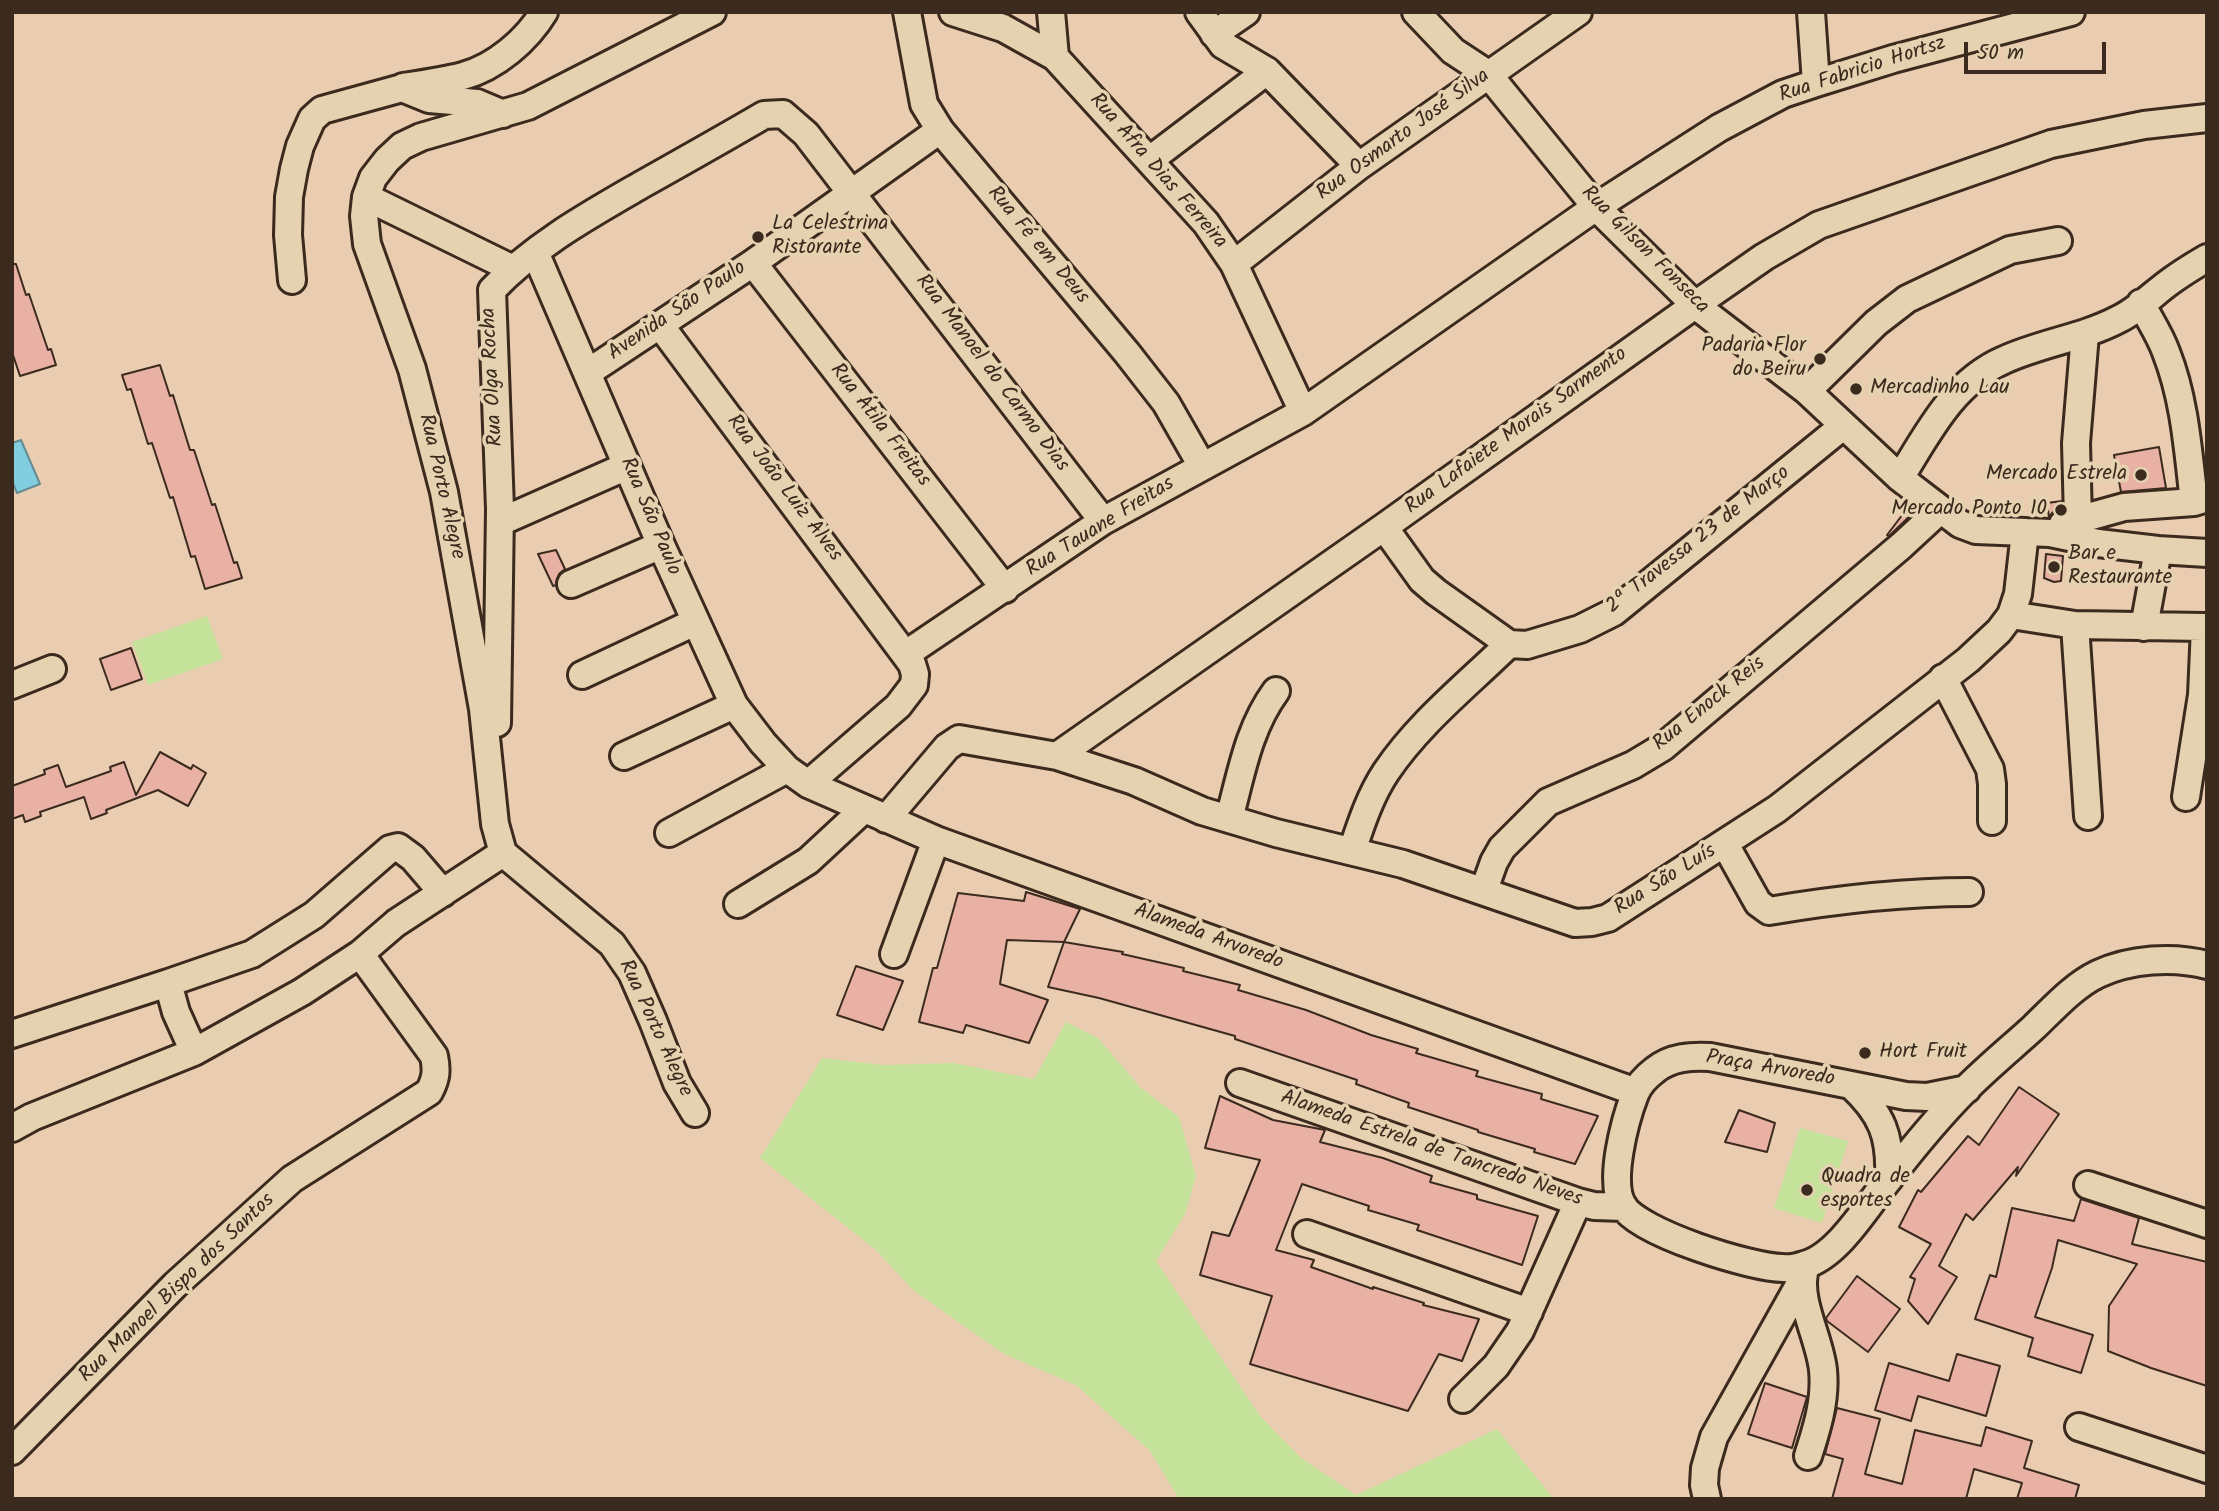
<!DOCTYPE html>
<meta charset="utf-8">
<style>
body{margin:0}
#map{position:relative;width:2219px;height:1511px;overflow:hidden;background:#eaccb0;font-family:Kalam,sans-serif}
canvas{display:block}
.frame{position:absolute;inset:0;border:14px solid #3b2a1e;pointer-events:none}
.scale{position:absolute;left:1964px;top:42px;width:142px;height:32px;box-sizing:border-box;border:4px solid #3b2a1e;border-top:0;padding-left:9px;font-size:21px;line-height:24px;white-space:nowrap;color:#3b2a1e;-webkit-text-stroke:5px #e5d2b0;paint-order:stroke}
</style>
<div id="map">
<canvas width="2219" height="1511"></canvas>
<div class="frame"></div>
<div class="scale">50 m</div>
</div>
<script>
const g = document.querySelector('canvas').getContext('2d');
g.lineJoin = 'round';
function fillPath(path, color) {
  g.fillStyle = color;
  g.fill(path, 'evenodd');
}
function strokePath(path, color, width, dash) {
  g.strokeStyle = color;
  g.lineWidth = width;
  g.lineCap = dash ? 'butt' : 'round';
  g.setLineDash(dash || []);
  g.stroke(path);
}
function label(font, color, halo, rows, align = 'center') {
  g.font = font + ' Kalam,sans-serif';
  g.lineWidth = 7;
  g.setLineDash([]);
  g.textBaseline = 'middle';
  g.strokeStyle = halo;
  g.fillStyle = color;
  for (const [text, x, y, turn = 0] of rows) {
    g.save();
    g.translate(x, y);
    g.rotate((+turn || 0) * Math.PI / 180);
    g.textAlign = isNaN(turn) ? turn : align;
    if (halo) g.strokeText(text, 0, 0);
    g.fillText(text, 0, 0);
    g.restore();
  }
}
fillPath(new Path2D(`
 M207 616 223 659 148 685 132 642Z
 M1066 1022 1098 1038 1140 1087 1179 1117 1196 1176 1185 1214 1156 1261 1260 1416 1300 1457 1356 1495 1497 1429 1554 1499H1179L1150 1451 1076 1385 1004 1354 914 1291 877 1251 760 1158 822 1058 883 1065 954 1063 1034 1079Z
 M1800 1128 1848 1141 1822 1223 1774 1208Z`), '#c4e29a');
const water = new Path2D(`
 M21 440 40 484 17 493 12 481V443Z`);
fillPath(water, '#81cee1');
strokePath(water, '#658c93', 2);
const building = new Path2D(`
 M12 264H16L26 295 29 294 48 350 51 349 56 365 20 376 12 352Z
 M160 365 170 396 173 395 190 450H194L212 505 215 504 234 563 237 562 242 578 205 589 195 556 191 557 173 497 170 498 152 443 148 444 131 389 127 390 122 375Z
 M2159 447 2166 488 2121 492 2114 455Z
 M2062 501V508L2052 513 2049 517 2047 503Z
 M1906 510 1912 514 1889 536 1887 535Z
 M556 550 565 569 559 574 556 585 553 586 538 554Z
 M2046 554 2063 556 2061 581 2054 582 2044 578Z
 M131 648 142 679 111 690 100 659Z
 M160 752 191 769 193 765 206 773 188 806 158 790 106 810 107 813 91 819 84 797 40 812 41 816 25 822 23 815 12 819V786L45 774 44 770 58 765 66 787 111 771 110 767 124 762 136 795Z
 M1026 892 1080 909 1064 942 1007 940 1000 984 1048 1000 1029 1043 966 1025 963 1033 919 1022 933 968H937L958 893 1024 901Z
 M1064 942 1123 952 1122 954 1184 968 1183 971 1240 985 1238 990 1306 1010 1371 1035 1418 1049 1416 1053 1478 1071 1476 1076 1542 1094 1541 1099 1598 1116 1575 1164 1534 1152 1535 1149 1478 1132V1130L1408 1107 1409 1103 1356 1084 1357 1080 1235 1039V1036L1099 998 1048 987Z
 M856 966 903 981 883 1030 837 1015Z
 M2019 1087 2059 1114 2016 1176 2018 1167 1973 1220 1966 1214 1939 1266 1957 1277 1928 1324 1908 1301 1915 1279 1910 1277 1931 1244 1899 1227 1918 1190 1921 1192 1968 1136 1979 1145Z
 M1220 1096 1273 1120 1325 1130 1320 1142 1383 1158 1432 1176 1430 1182 1477 1195V1199L1538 1216 1522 1265 1417 1230 1419 1225 1368 1210 1369 1206 1302 1184 1276 1250 1314 1260 1311 1267 1373 1289V1287L1424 1303 1423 1305 1479 1319 1462 1361 1439 1354 1408 1411 1250 1364 1272 1296 1200 1275 1212 1232 1229 1236 1260 1160 1205 1148Z
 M1739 1110 1775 1123 1767 1152 1725 1142Z
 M2081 1199 2139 1218 2132 1244 2207 1262V1386L2151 1368 2108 1351 2109 1306 2137 1264 2058 1240 2052 1268 2035 1317 2093 1335 2081 1373 2028 1356 2033 1338 1975 1319 1990 1275 1996 1277 2012 1208 2074 1221Z
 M1857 1276 1900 1309 1868 1352 1827 1321 1826 1318Z
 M1957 1354 2000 1366 1986 1416 1918 1396 1911 1421 1875 1410 1889 1363 1949 1381Z
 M1765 1383 1807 1397 1792 1448 1748 1434Z
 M1837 1408 1880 1419 1865 1474 1902 1484 1915 1430 1981 1446 1986 1427 2032 1441 2024 1468 2079 1485 2075 1499H2017L2022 1483 1974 1469 1966 1499H1832L1843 1459 1825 1454Z`);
fillPath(building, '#e8b1a3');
strokePath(building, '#3b2a1e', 2);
const minor = new Path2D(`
 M907 12 924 104 940 130 1127 353 1166 403 1202 466
 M953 12 1003 28 1055 57
 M1051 12 1055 57 1206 223 1234 264 1303 412
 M1199 12 1223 45 1267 71 1359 166
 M1416 12 1453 51 1488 74 1596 207 1695 305 1807 391 1900 478 1960 524 1976 530 2050 533 2098 543 2158 550 2207 553
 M1811 12 1816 83
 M1214 34 1246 12
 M403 87C423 84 444 81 463 76 496 67 527 40 544 12
 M1151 159 1267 71
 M366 197 513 269
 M535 252 661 545 734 705 763 743 787 769 808 784 936 840 1636 1092
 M753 263 1005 589
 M1234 264 1359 166 1578 12
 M292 280 288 235 289 197 294 169 300 146 312 119 322 110 402 88 429 99 477 103 503 114
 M2141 303C2149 319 2160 335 2166 352 2185 400 2188 451 2194 502
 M660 325 912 664 915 674 914 685 898 706 808 784
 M587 373 753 263 940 130
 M1807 391 1876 323 1907 299 2010 250 2058 241
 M1900 478C1928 433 1953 382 2004 360 2041 343 2083 338 2119 319 2138 310 2154 293 2171 281 2182 273 2195 265 2207 258
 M2078 520 2076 443 2085 334
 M500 522 627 466
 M2063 524 2124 507 2194 502 2207 498
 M1384 527 1422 580 1436 592 1509 644 1527 645 1580 629 1614 612 1843 426
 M571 584 661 545
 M2011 615 2075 625 2205 627 2202 695 2186 797
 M2075 625 2088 816
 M2144 627 2158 550
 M906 654 1103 521 1303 412 1596 207 1719 128 1783 94 1816 83 1893 59 2071 12
 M582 675 695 622
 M1943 678 1990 769 1992 784V821
 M12 685 52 669
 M497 723 500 509 492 290C533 246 589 215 641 185 682 162 723 139 764 115L783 114 806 134 1103 521
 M624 756 734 705
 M1057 756 1134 781 1202 811 1229 819 1276 833 1403 864 1575 923 1592 922 1608 918 1777 809 1968 660 1999 631 2011 615 2018 594 2025 532
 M886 819 947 747 959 739 1057 756 1384 527 1695 305 1764 257 1819 225 2051 144 2144 125 2207 118
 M1229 819C1241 775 1248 729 1276 691
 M669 833 787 769
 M1725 844 1758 903 1769 911C1834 900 1902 892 1969 892
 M1352 851C1361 824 1370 796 1386 772 1419 723 1467 685 1509 644
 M1484 890 1494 862 1502 848 1548 802 1633 765 1663 747 1901 546 1940 510
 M738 904 808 861 864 809
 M894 954 936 840
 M168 983 252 954 314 915 375 862 390 849 398 847 413 858 443 893
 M12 1034 168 983 176 1012 194 1052 302 992 360 954 396 923 503 853
 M1240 1083 1578 1202 1594 1206 1624 1207
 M1851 1085C1882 1114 1891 1136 1889 1179
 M1967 1089 1927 1097 1906 1096 1710 1057C1691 1056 1671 1057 1655 1070 1647 1076 1639 1084 1635 1094 1625 1120 1608 1182 1623 1206 1639 1233 1752 1268 1783 1268 1789 1269 1798 1267 1804 1265 1837 1257 1867 1206 1888 1180 1912 1149 1939 1116 1967 1088 1988 1067 2011 1048 2033 1028 2053 1009 2073 986 2098 974 2130 959 2173 956 2207 965
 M695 1113 677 1083 653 1021 632 973 612 944 503 853 495 824 483 709 444 492 412 369 367 244 364 216 366 197 373 178 387 160 402 146 421 137 528 106 712 12
 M12 1128 32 1117 194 1052
 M2088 1185 2207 1224
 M1307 1234 1529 1312
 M1804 1273C1798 1302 1820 1340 1823 1370 1826 1400 1817 1428 1808 1456
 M1463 1399 1496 1366 1520 1331 1578 1202
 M2079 1427 2207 1469
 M12 1451 175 1285 292 1179 429 1092C436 1079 437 1071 434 1056L360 954
 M1707 1499 1704 1485 1705 1468 1714 1437 1803 1278`);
strokePath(minor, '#3b2a1e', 32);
strokePath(minor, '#e5d2b0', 26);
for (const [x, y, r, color] of [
 [758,237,7,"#3b2a1e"],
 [1820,359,7,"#3b2a1e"],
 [1856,389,7,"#3b2a1e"],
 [2141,475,7,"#3b2a1e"],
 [2061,510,7,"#3b2a1e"],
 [2054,567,7,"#3b2a1e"],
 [1865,1053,7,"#3b2a1e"],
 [1807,1190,7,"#3b2a1e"]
]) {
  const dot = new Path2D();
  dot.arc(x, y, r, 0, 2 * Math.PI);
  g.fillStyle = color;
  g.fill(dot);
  strokePath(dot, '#e5d2b0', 2.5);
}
label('21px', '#3b2a1e', '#e5d2b0', [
 ["Rua Fabricio Hortsz",1863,71,-18],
 ["Rua Osmarto José Silva",1404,136,-36],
 ["Rua Afra Dias Ferreira",1157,172,49],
 ["Rua Fé em Deus",1037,246,50],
 ["Rua Gilson Fonseca",1644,251,45],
 ["Avenida São Paulo",678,312,-34],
 ["Rua Manoel do Carmo Dias",991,374,53],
 ["Rua Olga Rocha",494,377,-93],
 ["Rua Átila Freitas",879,426,52],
 ["Rua Lafaiete Morais Sarmento",1517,432,-36],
 ["Rua Porto Alegre",440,487,77],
 ["Rua João Luiz Alves",783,489,53],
 ["Rua São Paulo",649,517,67],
 ["Rua Tauane Freitas",1101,528,-32],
 ["2ª Travessa 23 de Março",1699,541,-38],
 ["Rua Enock Reis",1710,705,-39],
 ["Rua São Luís",1666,881,-32],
 ["Alameda Arvoredo",1208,938,20],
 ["Rua Porto Alegre",654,1029,65],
 ["Praça Arvoredo",1770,1070,10],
 ["Alameda Estrela de Tancredo Neves",1431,1150,19],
 ["Rua Manoel Bispo dos Santos",178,1289,-44]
]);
label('21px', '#3b2a1e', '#e5d2b0', [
 ["La Celestrina",772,225],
 ["Ristorante",772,249],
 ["Padaria Flor",1806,347,"right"],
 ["do Beiru",1806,371,"right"],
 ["Mercadinho Lau",1870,389],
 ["Mercado Estrela",2127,475,"right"],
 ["Mercado Ponto 10",2047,510,"right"],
 ["Bar e",2068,555],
 ["Restaurante",2068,579],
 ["Hort Fruit",1879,1053],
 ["Quadra de",1821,1178],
 ["esportes",1821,1202]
], 'left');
</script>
